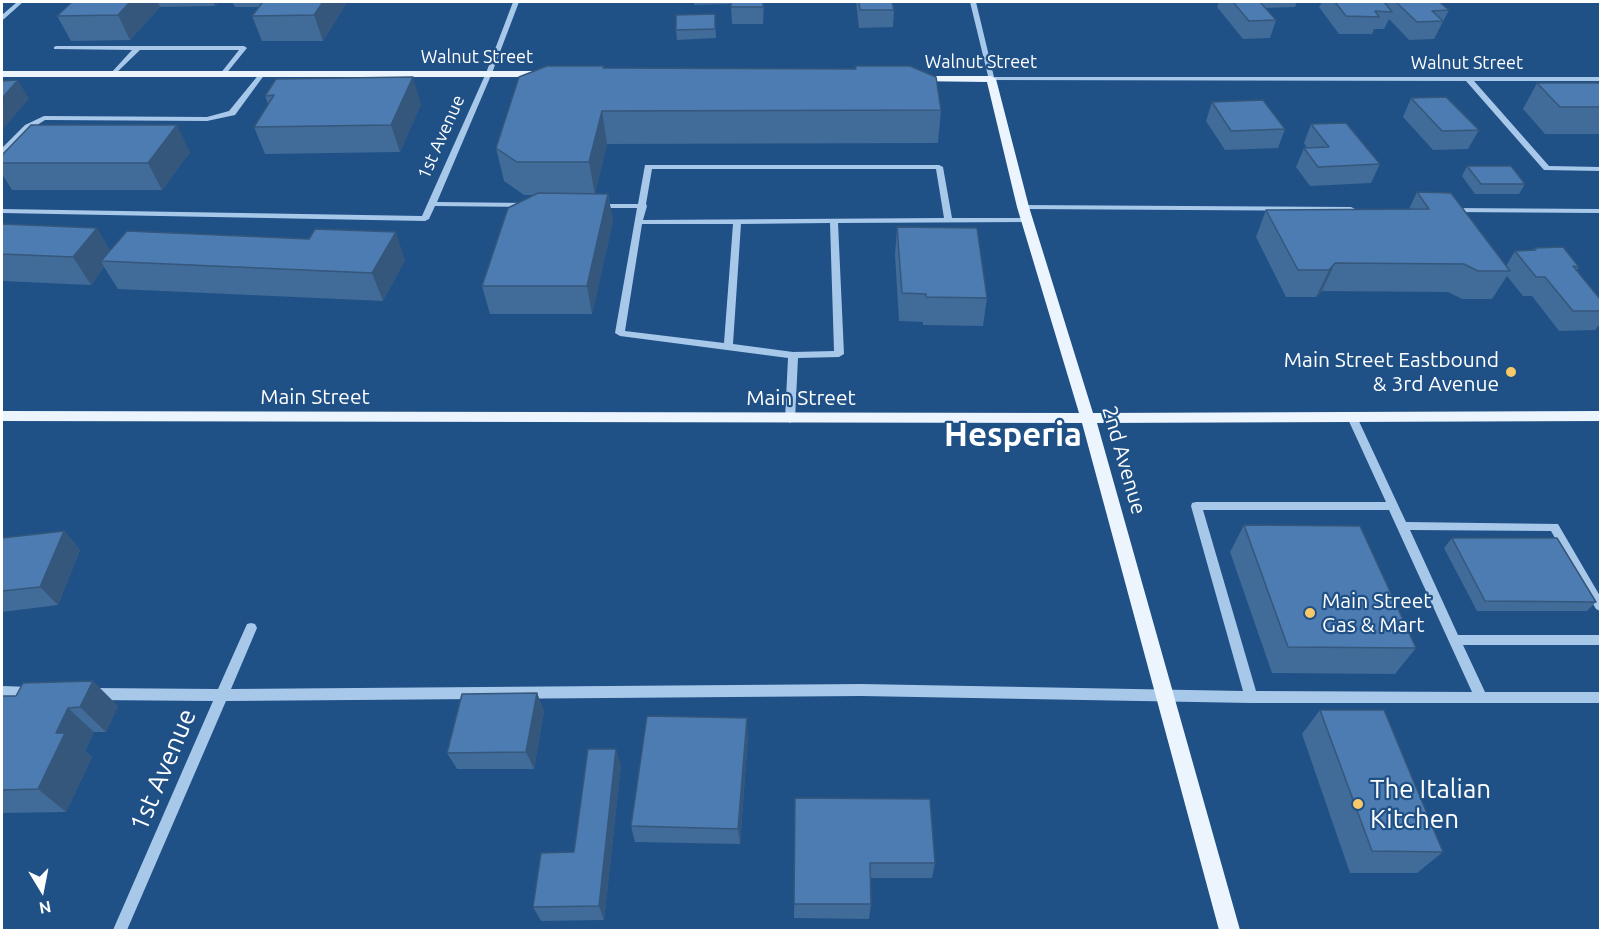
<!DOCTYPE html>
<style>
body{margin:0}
#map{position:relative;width:1602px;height:932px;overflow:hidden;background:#1f5086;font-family:Ubuntu,sans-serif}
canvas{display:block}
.frame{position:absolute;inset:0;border:3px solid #fff;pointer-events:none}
.north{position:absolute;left:12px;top:860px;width:60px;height:60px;-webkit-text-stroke:4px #1f5086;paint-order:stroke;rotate:170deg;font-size:16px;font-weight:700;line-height:24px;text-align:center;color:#fff}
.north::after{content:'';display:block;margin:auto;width:21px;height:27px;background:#fff;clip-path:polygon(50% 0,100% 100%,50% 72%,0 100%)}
</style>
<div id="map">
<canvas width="1602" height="932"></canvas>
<div class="frame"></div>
<div class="north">N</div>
</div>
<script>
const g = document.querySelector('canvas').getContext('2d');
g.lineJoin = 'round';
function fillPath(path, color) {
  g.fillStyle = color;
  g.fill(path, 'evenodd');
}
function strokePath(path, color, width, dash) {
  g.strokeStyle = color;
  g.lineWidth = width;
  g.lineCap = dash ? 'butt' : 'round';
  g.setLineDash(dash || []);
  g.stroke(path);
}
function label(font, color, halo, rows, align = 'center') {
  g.font = font + ' Ubuntu,sans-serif';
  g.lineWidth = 4.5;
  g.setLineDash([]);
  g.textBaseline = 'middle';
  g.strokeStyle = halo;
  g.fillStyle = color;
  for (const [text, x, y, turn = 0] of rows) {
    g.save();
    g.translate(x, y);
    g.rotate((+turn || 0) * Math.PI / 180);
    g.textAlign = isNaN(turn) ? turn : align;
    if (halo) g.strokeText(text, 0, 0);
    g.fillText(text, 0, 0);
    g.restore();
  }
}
fillPath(new Path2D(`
 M17 2H23L4 19 2 20V15Z
 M513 2H519L492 73 437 202 528 203H531V207L435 206 429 219 425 221 2 213V209L422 216 486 73Z
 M970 2H976L994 77H1600V81H1474L1549 166 1600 167V171L1544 170 1466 81 989 80Z
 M56 46H244L247 48 225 75 223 76 220 74 239 50H140L113 76 111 75V73L132 50 54 49V47Z
 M260 73 265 74 235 115 207 121 45 120 31 129 5 154H2V148L25 125 44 116 207 117 229 111Z
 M645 165H939L943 167 952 218H1027L1031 220 1027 222 838 223 844 354 839 357 798 358 795 419 790 423 785 419 788 358 620 336 615 333 637 208H598L594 206 598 204H638ZM652 169H936L944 218 643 220 647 206 646 204ZM830 223 834 351 793 352 733 344 741 224ZM642 224H733L724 343 625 331Z
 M1020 205 1351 207 1355 209 1351 211 1023 209 1019 207Z
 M1448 208 1600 209V213L1451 212 1447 210Z
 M1352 413 1357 417 1406 522 1558 524 1600 596V611L1596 609 1551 531 1410 530 1458 635H1600V645H1463L1485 692H1600V703H1251L861 696 226 701 127 930H113L213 701 92 700 88 698 86 694 88 690 92 688 218 689 247 624 251 623 255 624 257 628 231 689 861 684 1243 691 1191 506 1192 503 1196 502H1386L1347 417ZM1203 510H1389L1472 692 1256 691Z
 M2 686 31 687 35 689 37 693 35 697 31 699 2 698Z`), '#a8c8ea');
fillPath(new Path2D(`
 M2 71H547L552 74 547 77H2Z
 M916 76H991L996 79 1029 207 1093 413 1600 411V421L1097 423 1240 930H1219L1082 423 2 421V411L1079 413 1017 207 987 82 912 81 911 79Z`), '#ecf4fe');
fillPath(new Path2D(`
 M72 2H219L215 6 160 7 130 40 71 41 57 16Z
 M232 2H347L323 41H262L252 16 259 7H235Z
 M694 2H731V4L694 5Z
 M764 2 763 24H732L731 7Z
 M856 2H892L894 10 893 27 859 28Z
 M1050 2H1083V3H1050Z
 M1219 2H1304H1297L1295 7 1265 8 1276 20 1270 38 1243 39 1217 7Z
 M1322 2H1439L1449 10 1434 39 1409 40 1389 19 1384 29H1374L1372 34H1339L1319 7Z
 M715 14 716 38 677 40 676 30Z
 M604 68 941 110 938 143 607 144 595 194H608L613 221 592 314H490L482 286 534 195H524L504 181 496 148Z
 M276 79 421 104 400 152 265 154 254 127 268 104 265 96Z
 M1537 83H1600V134H1545L1523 109Z
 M1411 98 1479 130 1468 149 1433 150 1403 117Z
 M1212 102 1285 129 1278 148 1225 150 1206 121Z
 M1311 124 1380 164 1371 183 1310 186 1296 167 1304 148H1307L1304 143Z
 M190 152 162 190H12L2 174V155Z
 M1467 166 1525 184 1519 194H1475L1462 176Z
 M1417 192 1506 266 1515 251H1532L1534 248 1579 267 1576 271 1600 299V324L1595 330 1559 331 1532 296H1523L1507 276 1492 299H1462L1448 292 1322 291 1316 297H1286L1256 237 1266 210 1409 209Z
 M2 224 110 250 405 260 383 301 118 289 104 267 91 285 2 281Z
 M897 227 987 298 983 326 923 325V322L899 321 895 255Z
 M1244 525 1416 648 1395 674 1272 673 1230 552Z
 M64 531 80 550 58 605 2 612V538Z
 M1452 538 1596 602 1587 611H1477L1444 548Z
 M537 693 544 711 534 769H457L447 753Z
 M2 696 118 706 106 732H94L85 751 92 757 66 812 2 813Z
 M1320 710 1443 852 1417 873H1350L1302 734Z
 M748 735 740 844 635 842 631 826Z
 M621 765 604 920 541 921 533 907 574 852Z
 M795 798 935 863 932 878H870L871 904 869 919 794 918Z`), '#416b98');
fillPath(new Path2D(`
 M130 2H157L160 7 130 40 118 15Z
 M213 2H219L215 6Z
 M323 2H347L323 41 314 15Z
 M413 77 421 104 400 152 391 125Z
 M18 80 29 99 2 130V98Z
 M602 111 607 144 595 195 589 162Z
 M177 125 190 152 162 190 148 163Z
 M608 194 613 221 592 314 587 286Z
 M97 228 113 255 101 261 104 267 91 285 73 257Z
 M396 232 405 260 383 301 372 273Z
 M1335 263 1322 291 1316 297 1329 270Z
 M64 531 80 550 58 605 40 587Z
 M93 681 118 706 106 732 80 707Z
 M537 693 544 711 534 769 526 752Z
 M68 708 94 732 85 751 92 757 66 812 38 789 56 733Z
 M747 718 748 735 740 844 738 829Z
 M616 749 621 765 604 920 599 906Z`), '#35577c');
const building = new Path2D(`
 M72 2H130L118 15 57 16Z
 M263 2H323L314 15 252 16Z
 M731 2H763V7H731Z
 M859 2H892L894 10H860Z
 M1233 2H1260L1276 20 1249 21Z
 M1335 2H1384L1392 12 1375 11 1379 17 1346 16Z
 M1396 2H1439L1449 10 1432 11 1443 21 1417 22Z
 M715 14V29L676 30V15Z
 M547 66H604L603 68 856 69 855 66H910L936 77 941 110 602 111 589 162H517L496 148 519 77Z
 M413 77 391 125 254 127 274 95 265 96 276 79Z
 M18 80 2 98V81Z
 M1537 83H1600V107H1560Z
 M1446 97 1479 130 1442 131 1411 98Z
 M1263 100 1285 129 1231 131 1212 102Z
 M1346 123 1380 164 1318 167 1304 148 1329 147 1311 124Z
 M31 125H177L148 163H2V155Z
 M1467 166H1511L1525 184H1481Z
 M1417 192 1451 193 1510 271H1478L1464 264 1335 263 1329 270H1298L1266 210 1429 209Z
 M538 193 608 194 587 286H482L508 208Z
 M2 224 97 228 73 257 2 254Z
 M897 227 977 228 987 298 926 297V294L902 293Z
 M315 229 396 232 372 273 101 261 127 231 309 239Z
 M1563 247 1579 267 1573 266 1600 299V311H1573L1545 277H1536L1515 251 1536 250 1534 248Z
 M1244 525 1360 526 1416 648 1288 647Z
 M64 531 40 587 2 591V538Z
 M1452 538H1557L1596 602 1485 601Z
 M93 681 80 707 68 708 56 733H65L38 789 2 790V696H16L23 683Z
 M537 693 526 752 447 753 462 694Z
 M1320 710H1384L1443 852 1372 851Z
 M647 716 747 718 738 829 631 826Z
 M588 749H616L599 906 533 907 541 853 574 852Z
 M795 798 930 799 935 863H870L871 904H794Z`);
fillPath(building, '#4c7cb1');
strokePath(building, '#35577c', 1.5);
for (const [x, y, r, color] of [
 [1511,372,6,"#f8c968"],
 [1310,613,6,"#f8c968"],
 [1358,804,6,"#f8c968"]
]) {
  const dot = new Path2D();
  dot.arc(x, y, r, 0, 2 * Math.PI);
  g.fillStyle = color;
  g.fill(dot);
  strokePath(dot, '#1f5086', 2);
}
label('18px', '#fff', '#1f5086', [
 ["Walnut Street",477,57],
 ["Walnut Street",981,62],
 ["Walnut Street",1467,63],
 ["1st Avenue",441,137,-66]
]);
label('21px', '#fff', '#1f5086', [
 ["Main Street Eastbound",1499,360],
 ["& 3rd Avenue",1499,384],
 ["Main Street",1322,601,"left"],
 ["Gas & Mart",1322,625,"left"]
], 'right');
label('21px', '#fff', '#1f5086', [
 ["Main Street",315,397],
 ["Main Street",801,398],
 ["2nd Avenue",1124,460,74]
]);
label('26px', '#fff', '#1f5086', [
 ["1st Avenue",163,770,-67]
]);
label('26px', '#fff', '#1f5086', [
 ["The Italian",1370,789],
 ["Kitchen",1370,819]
], 'left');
label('bold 33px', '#fff', '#1f5086', [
 ["Hesperia",1013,435]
]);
</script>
